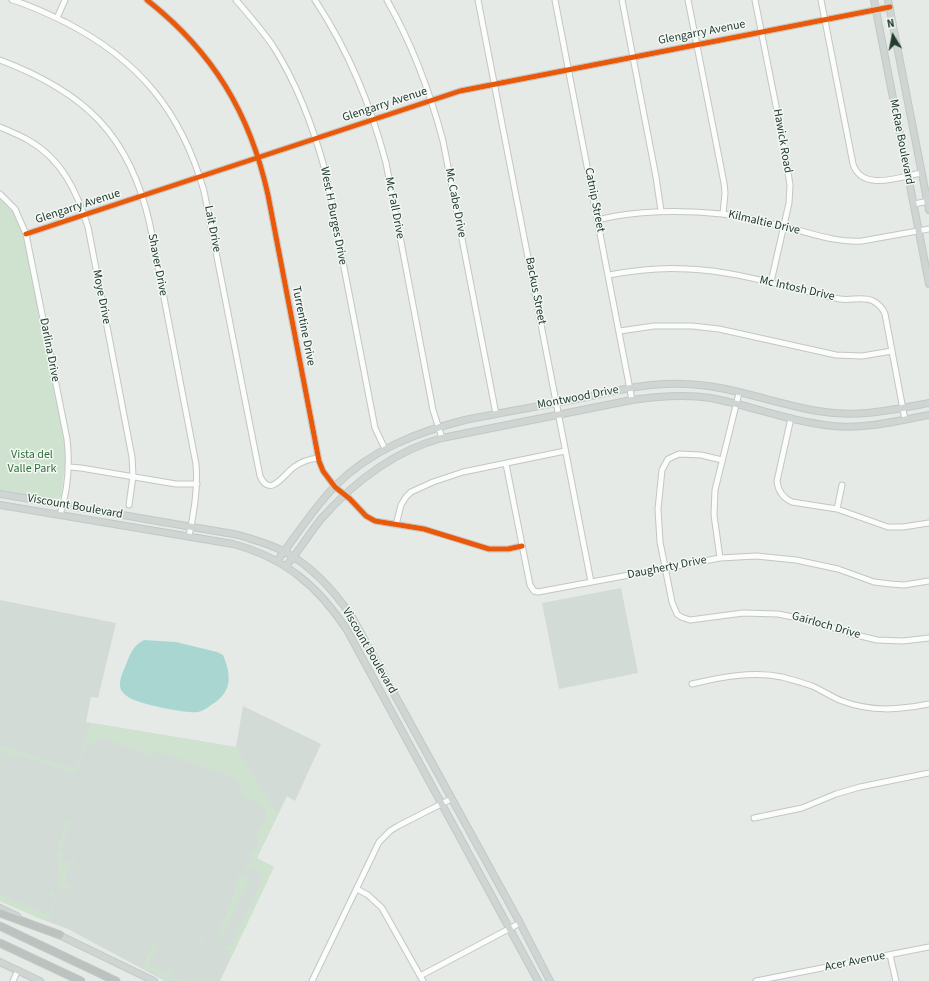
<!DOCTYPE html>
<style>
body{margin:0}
#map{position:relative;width:929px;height:981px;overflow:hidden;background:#e5eae7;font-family:"Source Sans 3",sans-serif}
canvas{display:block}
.north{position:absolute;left:873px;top:16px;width:40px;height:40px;-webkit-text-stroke:3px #f3f8f5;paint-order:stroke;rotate:350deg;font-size:11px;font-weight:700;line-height:16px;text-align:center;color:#243c30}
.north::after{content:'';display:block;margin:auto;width:14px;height:18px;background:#243c30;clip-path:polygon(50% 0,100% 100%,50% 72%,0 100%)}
</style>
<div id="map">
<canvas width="929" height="981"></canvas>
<div class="north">N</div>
</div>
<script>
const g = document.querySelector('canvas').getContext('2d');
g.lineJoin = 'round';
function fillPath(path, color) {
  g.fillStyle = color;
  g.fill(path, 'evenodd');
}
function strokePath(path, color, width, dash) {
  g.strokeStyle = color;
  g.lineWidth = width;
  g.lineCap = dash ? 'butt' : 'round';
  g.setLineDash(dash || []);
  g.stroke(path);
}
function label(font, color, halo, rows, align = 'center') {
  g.font = font + ' "Source Sans 3",sans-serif';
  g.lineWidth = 3;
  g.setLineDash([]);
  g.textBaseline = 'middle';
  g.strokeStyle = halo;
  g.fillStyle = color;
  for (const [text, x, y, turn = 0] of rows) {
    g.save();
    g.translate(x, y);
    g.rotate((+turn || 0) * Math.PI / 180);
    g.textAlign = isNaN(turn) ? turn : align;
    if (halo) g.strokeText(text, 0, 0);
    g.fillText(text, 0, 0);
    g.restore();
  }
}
fillPath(new Path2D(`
 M621 588 638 673 559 689 542 603Z
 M0 600 116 623 98 698 91 697 86 722 236 747 243 706 321 744 295 801 287 796 257 858 274 867 220 981H165L68 929 41 919 0 901Z`), '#d3dbd6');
fillPath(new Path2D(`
 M0 198 15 215 25 242 64 440 66 459 61 497 55 501 0 491Z
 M91 723 236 747 277 814 257 858 274 867 231 957 228 955 229 951 204 939 202 943 199 940 203 934V938L224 948 226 944 231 946 263 879 259 877 261 872 250 868 248 872 245 869 246 866H250L253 856 250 854 251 851H255L259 837 256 835C258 830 261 828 263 824 274 806 254 801 241 796L240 793 241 787 239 783 236 781 237 778 157 751 156 754H152L148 755 141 752V751L98 737 94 748 92 747 93 744 88 742C87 744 86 745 85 747 80 755 81 768 72 773L23 756H8V752L2 750 0 753V745L75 769Z
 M68 821 71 820 74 822H70L63 842 66 844V845L62 844 60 852 64 853 62 860 71 863 73 860 75 861 73 865 70 864 64 883 69 885 67 889 95 903 98 900 96 904 60 886 57 853 66 823Z
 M236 875 249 879 251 883H247L235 909 238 911 237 912 234 911 223 933 226 935 224 938 217 934 218 931 221 932 223 926 219 924 220 922H224L225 919 239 878 236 877Z
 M53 890C57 899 54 913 46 920L41 919 0 901V894L3 896 4 894 14 901 23 903 45 914 46 910 50 912 53 905V897L50 896Z
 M154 944 158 946 154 956 152 955 148 964 167 974 170 969 173 970 171 976 179 981 181 978 185 980 184 981H169L164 977 145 969 144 962Z`), '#cfe2d0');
fillPath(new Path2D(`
 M144 640 176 642 217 652 223 655C232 676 232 693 211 705 207 708 203 711 198 712 188 714 139 704 130 698 126 696 123 693 121 690 118 682 122 674 125 667 130 655 132 646 144 640Z`), '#a9d6d1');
const minor = new Path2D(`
 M12 0C30 5 48 14 65 22 139 60 181 111 204 191L260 476C270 499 284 474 294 467 301 462 309 459 318 458
 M147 0C213 52 250 113 268 195L319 461 323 471 335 487 350 499 366 516 375 521 424 529 489 549H508L522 546
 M236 0C249 15 262 30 273 46 298 85 314 129 326 174L375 428 385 449
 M315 0C349 52 370 103 386 163L433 410 442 438
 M387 0C412 44 430 92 443 141L496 414
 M478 0 591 582
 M555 0 632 400
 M622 0 656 177 661 211
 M688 0 724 183 725 193 723 214
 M755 0 783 141 790 185 789 203 771 282
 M821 0 853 164C862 192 900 177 921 173
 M57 18 65 0
 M0 60C85 92 130 135 150 225L196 464C198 489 194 512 189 536
 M0 127C9 131 19 135 28 140 62 159 77 192 88 227L132 457 133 476 129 505
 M0 194 15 209 26 234 67 439C70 465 68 490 60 515
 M914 204 929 201
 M597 220C635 210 684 210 722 214 742 216 762 222 782 226 808 232 835 243 862 241L929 229
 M26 234 460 91 890 7
 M609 275C635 270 661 267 688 269 740 271 789 289 840 299 851 301 863 296 873 301 879 304 883 309 885 314L905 420
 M620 331 654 326H692L719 329 836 355 862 356 892 351
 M791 418 777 481C778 491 783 498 792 502L837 509 888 527H903L929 523
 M722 460 701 455 679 454 668 459 662 470 658 509 660 542 672 602 677 614 681 617 690 620 743 613 778 614 813 621 848 633 877 640 903 641 929 638
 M506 464 530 585 534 591 538 592 720 558 756 556 796 560 838 569 874 582 891 584 904 585 929 581
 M69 467 81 468 176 484H197
 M837 509 842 485
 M396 525 401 505 406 497 411 492 433 482 463 472 565 451
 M720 558 714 515 715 490 739 393
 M692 684C721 677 752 671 782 677 792 680 802 682 812 686 822 690 831 697 842 701 871 712 899 710 929 704
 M754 818 802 808 836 794 860 787 929 773
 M357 889 368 895 382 908 423 981
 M890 955 896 981
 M420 976 520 923
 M13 981 18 970
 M312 981 379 842 390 831 398 826 451 799
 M756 981 929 947`);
const major = new Path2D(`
 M874 0 929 284
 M888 0 929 210
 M0 494 239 535C254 540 271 544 285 552 313 567 335 592 352 617L520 923 550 981
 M0 505 233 544C285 558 318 586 347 630L538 981
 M277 561C296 536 313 509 335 486 371 450 417 432 465 420 505 412 546 405 587 397 619 390 651 382 685 384 730 385 774 404 818 411 856 418 892 410 929 403
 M286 566C299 551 309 534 321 519 354 482 394 451 442 438L632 400C659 396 684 394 711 398 752 406 791 422 833 426 866 429 897 421 929 415
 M0 908 17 916
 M57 934 154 981
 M0 962 40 981`);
const highway = new Path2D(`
 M0 913 60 935
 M0 926 116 981
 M0 943 81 981`);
strokePath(minor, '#c2c7c4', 7);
strokePath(major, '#c1c9c5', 8);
strokePath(highway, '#c1c9c5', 9);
strokePath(minor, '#fbfcfb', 5);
strokePath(major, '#ced5d2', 6);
strokePath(highway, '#bbc2bf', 7);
strokePath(new Path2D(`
 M147 0C213 52 250 113 268 195L319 461 323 471 335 487 350 499 366 516 375 521 424 529 489 549H508L522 546
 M26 234 460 91 890 7`), '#e8590c', 5);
label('12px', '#243c30', '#f3f8f5', [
 ["Glengarry Avenue",702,33,-11],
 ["Glengarry Avenue",385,105,-18],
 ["Hawick Road",782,141,80],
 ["McRae Boulevard",901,142,79],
 ["Catnip Street",594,200,79],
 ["Mc Cabe Drive",455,203,79],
 ["Glengarry Avenue",78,207,-18],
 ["Mc Fall Drive",394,208,79],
 ["West H Burges Drive",333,216,79],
 ["Kilmaltie Drive",764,223,13],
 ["Lait Drive",212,229,79],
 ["Shaver Drive",157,265,79],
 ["Mc Intosh Drive",797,289,13],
 ["Backus Street",535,291,79],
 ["Moye Drive",101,297,79],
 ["Turrentine Drive",303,326,79],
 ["Darlina Drive",49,350,79],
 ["Montwood Drive",578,398,-11],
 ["Viscount Boulevard",75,507,10],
 ["Daugherty Drive",667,568,-11],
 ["Gairloch Drive",826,626,16],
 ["Viscount Boulevard",369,651,60],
 ["Acer Avenue",855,962,-11]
]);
label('12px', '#31703a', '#f3f8f5', [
 ["Vista del",32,455],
 ["Valle Park",32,469]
]);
</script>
